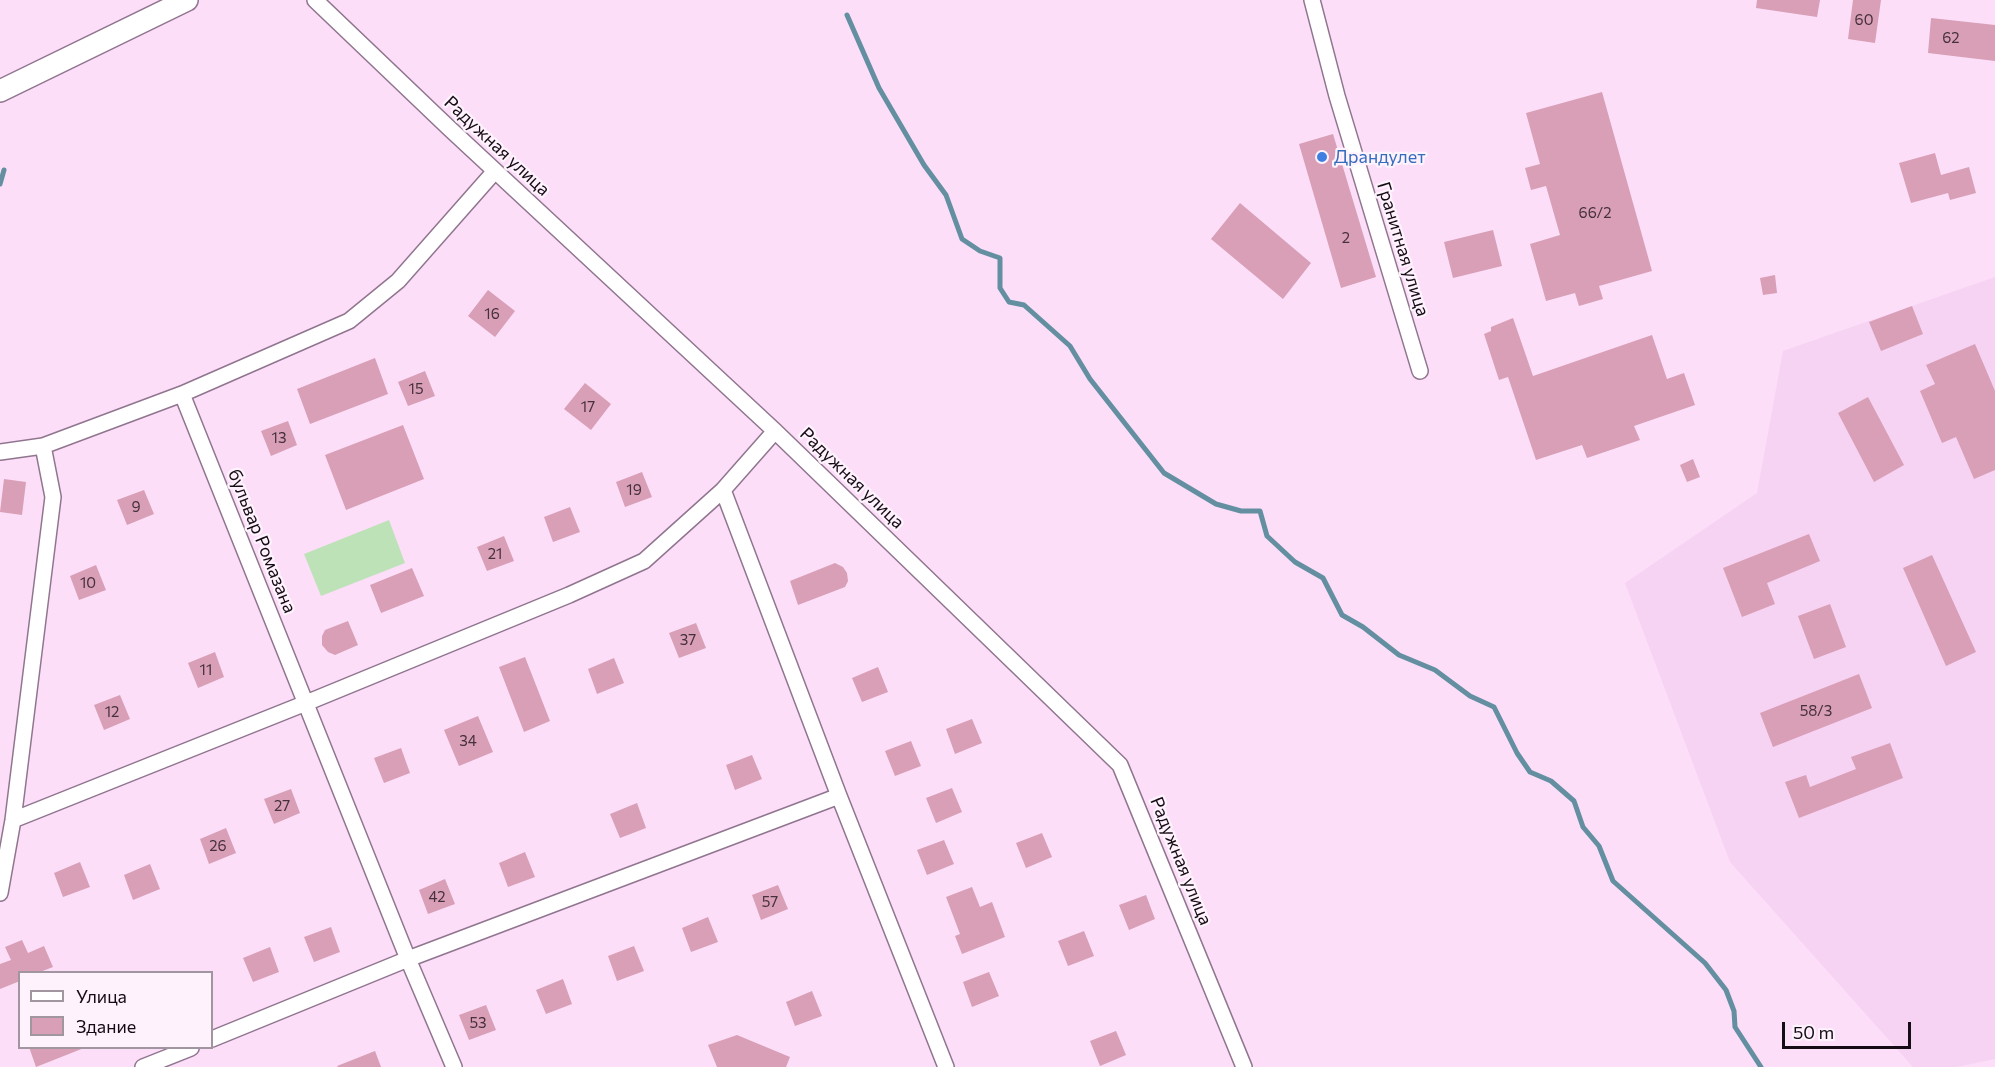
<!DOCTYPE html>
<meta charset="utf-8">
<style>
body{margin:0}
#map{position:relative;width:1995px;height:1067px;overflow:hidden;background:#fcdef9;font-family:Commissioner,sans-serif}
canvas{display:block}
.legend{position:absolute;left:18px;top:971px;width:195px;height:78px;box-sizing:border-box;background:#fef2fd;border:2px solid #a196a0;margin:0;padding:8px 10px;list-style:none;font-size:18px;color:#150b14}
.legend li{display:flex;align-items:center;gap:12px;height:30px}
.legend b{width:30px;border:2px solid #a196a0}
.scale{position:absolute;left:1782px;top:1022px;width:129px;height:27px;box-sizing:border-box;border:3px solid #150b14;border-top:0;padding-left:8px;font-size:18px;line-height:21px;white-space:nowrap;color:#150b14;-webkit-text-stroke:4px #fef2fd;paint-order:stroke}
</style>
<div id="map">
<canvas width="1995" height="1067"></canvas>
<ul class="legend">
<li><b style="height:8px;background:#fff"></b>Улица</li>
<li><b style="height:16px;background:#d89fb6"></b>Здание</li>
</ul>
<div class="scale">50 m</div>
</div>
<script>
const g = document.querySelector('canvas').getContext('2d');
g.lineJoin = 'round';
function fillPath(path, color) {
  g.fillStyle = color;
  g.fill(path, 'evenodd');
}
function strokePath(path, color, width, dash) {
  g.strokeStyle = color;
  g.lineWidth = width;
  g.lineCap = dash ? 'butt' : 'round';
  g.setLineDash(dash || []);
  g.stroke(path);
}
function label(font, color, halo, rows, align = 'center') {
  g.font = font + ' Commissioner,sans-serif';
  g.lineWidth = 4.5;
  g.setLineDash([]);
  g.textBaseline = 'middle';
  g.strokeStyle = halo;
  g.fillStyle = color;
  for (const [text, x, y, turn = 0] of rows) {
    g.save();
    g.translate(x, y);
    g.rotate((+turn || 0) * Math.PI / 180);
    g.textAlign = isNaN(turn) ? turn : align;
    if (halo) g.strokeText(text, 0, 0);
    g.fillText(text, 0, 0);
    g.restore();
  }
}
fillPath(new Path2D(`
 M1995 277V1059L1956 1067H1913L1730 862 1625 583 1757 493 1783 351Z`), '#f6d2f3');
fillPath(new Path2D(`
 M389 520 405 563 321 596 304 554Z`), '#bee2b8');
strokePath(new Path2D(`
 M847 15 879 88 924 165 946 195 962 239 980 251 1000 258V288L1009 302 1024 305 1070 346 1090 379 1164 473 1216 504 1241 511H1260L1267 536 1295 562 1323 578 1342 615 1363 627 1399 655 1435 670 1470 696 1494 707 1517 753 1530 772 1551 781 1574 801 1583 827 1599 846 1613 881 1705 963 1726 990 1734 1011 1735 1027 1761 1067
 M0 184 4 170`), '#638fa0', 5);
fillPath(new Path2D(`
 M1757 0H1820L1817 17 1756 8Z
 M1853 0H1881L1875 43 1848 39Z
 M1931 18 1995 25V61L1928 53Z
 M1602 92 1652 271 1599 286 1603 299 1579 306 1575 293 1546 301 1530 244 1560 235 1546 186 1531 190 1525 168 1540 164 1526 113Z
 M1333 134 1376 277 1341 288 1299 144Z
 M1935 153 1941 175 1969 167 1976 193 1950 200 1948 193 1911 203 1899 163Z
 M1240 203 1311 263 1283 299 1211 239Z
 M1493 230 1502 266 1453 278 1444 242Z
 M1775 275 1777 293 1763 295 1760 278Z
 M488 290 515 311 495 337 468 316Z
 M1912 306 1923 334 1881 351 1869 322Z
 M1513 318 1533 376 1652 335 1667 379 1684 373 1695 405 1634 426 1640 440 1587 458 1582 445 1536 460 1508 377 1499 380 1484 334 1491 331V327Z
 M1975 344 1995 391V470L1974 479 1956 437 1942 443 1920 391 1935 384 1926 365Z
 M375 358 388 394 310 424 297 389Z
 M425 371 435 396 408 406 398 382Z
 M585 383 611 404 591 430 564 409Z
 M1868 397 1904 465 1874 482 1838 413Z
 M288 421 297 445 271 456 261 431Z
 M403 425 424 479 346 510 325 455Z
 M1693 459 1700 477 1687 482 1680 465Z
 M642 472 652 497 625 507 616 482Z
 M4 479 26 482 22 515 0 512Z
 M144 490 154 514 127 525 117 500Z
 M570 507 580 532 553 542 544 517Z
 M1809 534 1820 561 1767 583 1775 604 1742 617 1723 568Z
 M504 536 514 561 487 571 477 547Z
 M1932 555 1976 652 1946 666 1903 568Z
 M835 563 843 567 847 573 848 581 845 587 798 605 790 581Z
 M96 565 106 590 79 600 70 576Z
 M412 568 424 596 381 613 370 585Z
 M1830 604 1846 647 1814 659 1798 616Z
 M348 621 358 645 335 655 328 652 322 645V636L325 630Z
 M696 623 706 648 679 658 669 633Z
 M215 652 224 677 198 688 188 663Z
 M525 657 550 721 524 732 499 667Z
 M614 658 624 683 597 694 588 669Z
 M878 667 888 692 862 702 852 678Z
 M1859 674 1872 708 1773 747 1760 713Z
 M120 695 130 719 104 730 94 705Z
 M478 716 493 752 459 766 444 730Z
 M972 719 982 743 955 754 946 729Z
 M911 741 921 766 895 776 885 751Z
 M1890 743 1903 778 1799 818 1785 782 1806 775 1810 787 1856 769 1851 757Z
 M401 748 410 773 384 783 374 758Z
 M752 755 762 779 735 790 726 765Z
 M952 788 962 812 936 823 926 798Z
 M291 789 300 813 274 824 264 799Z
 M637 803 646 828 620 838 610 814Z
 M226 828 236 853 209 864 200 839Z
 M1042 833 1052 857 1026 868 1016 843Z
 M944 840 954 864 927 875 917 850Z
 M525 852 535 877 508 887 499 863Z
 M80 862 90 887 63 897 54 873Z
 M150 864 160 889 133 900 124 875Z
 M445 879 455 904 428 914 419 890Z
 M778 885 788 909 761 920 752 895Z
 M972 887 980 907 992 902 1005 937 962 954 955 936 960 934 946 897Z
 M1146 895 1155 919 1129 930 1119 905Z
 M708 917 718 942 691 952 682 928Z
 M331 927 340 952 314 962 304 937Z
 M1084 931 1094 956 1068 966 1058 941Z
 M22 940 28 953 44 946 53 967 40 972H20V981L0 989V964L11 960 5 947Z
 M634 946 644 971 617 981 608 956Z
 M270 947 279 972 253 982 243 958Z
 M989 972 999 996 972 1007 963 982Z
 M563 979 572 1004 546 1014 536 990Z
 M812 991 822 1016 795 1026 786 1002Z
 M486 1005 496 1030 469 1040 459 1015Z
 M1116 1031 1126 1055 1100 1066 1090 1041Z
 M737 1035 790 1057 786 1067H717L708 1045Z
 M29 1047H84V1048L36 1067Z
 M375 1051 381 1067H338L337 1066Z`), '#d89fb6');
const minor = new Path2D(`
 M315 0 449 128 775 431 1120 765 1244 1067
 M1312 0 1337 96 1420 371
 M182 394 408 959 454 1067
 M0 452 43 446 182 394 349 321 398 281 495 171
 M723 490 839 796 946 1067
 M13 820 306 703 569 595 644 561 723 490 775 431
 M0 893 13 820 53 497 43 446
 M212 1039 408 959 839 796
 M143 1067 191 1048`);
const secondary = new Path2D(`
 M0 91 187 0`);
strokePath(minor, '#90758e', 18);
strokePath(secondary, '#90758e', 24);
strokePath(minor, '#fff', 15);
strokePath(secondary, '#fff', 21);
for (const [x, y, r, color] of [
 [1322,157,6,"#3f7fe0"]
]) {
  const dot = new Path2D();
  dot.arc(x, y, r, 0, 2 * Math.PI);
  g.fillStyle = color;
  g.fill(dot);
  strokePath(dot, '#fef2fd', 2);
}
label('15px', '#46303c', null, [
 ["60",1864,20],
 ["62",1951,38],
 ["66/2",1595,213],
 ["2",1346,238],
 ["16",492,314],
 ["15",416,389],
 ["17",588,407],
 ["13",279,438],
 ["19",634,490],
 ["9",136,507],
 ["21",495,554],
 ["10",88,583],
 ["37",688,640],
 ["11",206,670],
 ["58/3",1816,711],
 ["12",112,712],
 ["34",468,741],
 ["27",282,806],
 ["26",218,846],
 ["42",437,897],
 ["57",770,902],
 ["53",478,1023]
]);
label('18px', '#150b14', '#fef2fd', [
 ["Радужная улица",497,146,43],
 ["Гранитная улица",1403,249,73],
 ["Радужная улица",852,478,44],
 ["бульвар Ромазана",262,541,68],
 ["Радужная улица",1181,861,68]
]);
label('18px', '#366cbe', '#fef2fd', [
 ["Драндулет",1334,157]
], 'left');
</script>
